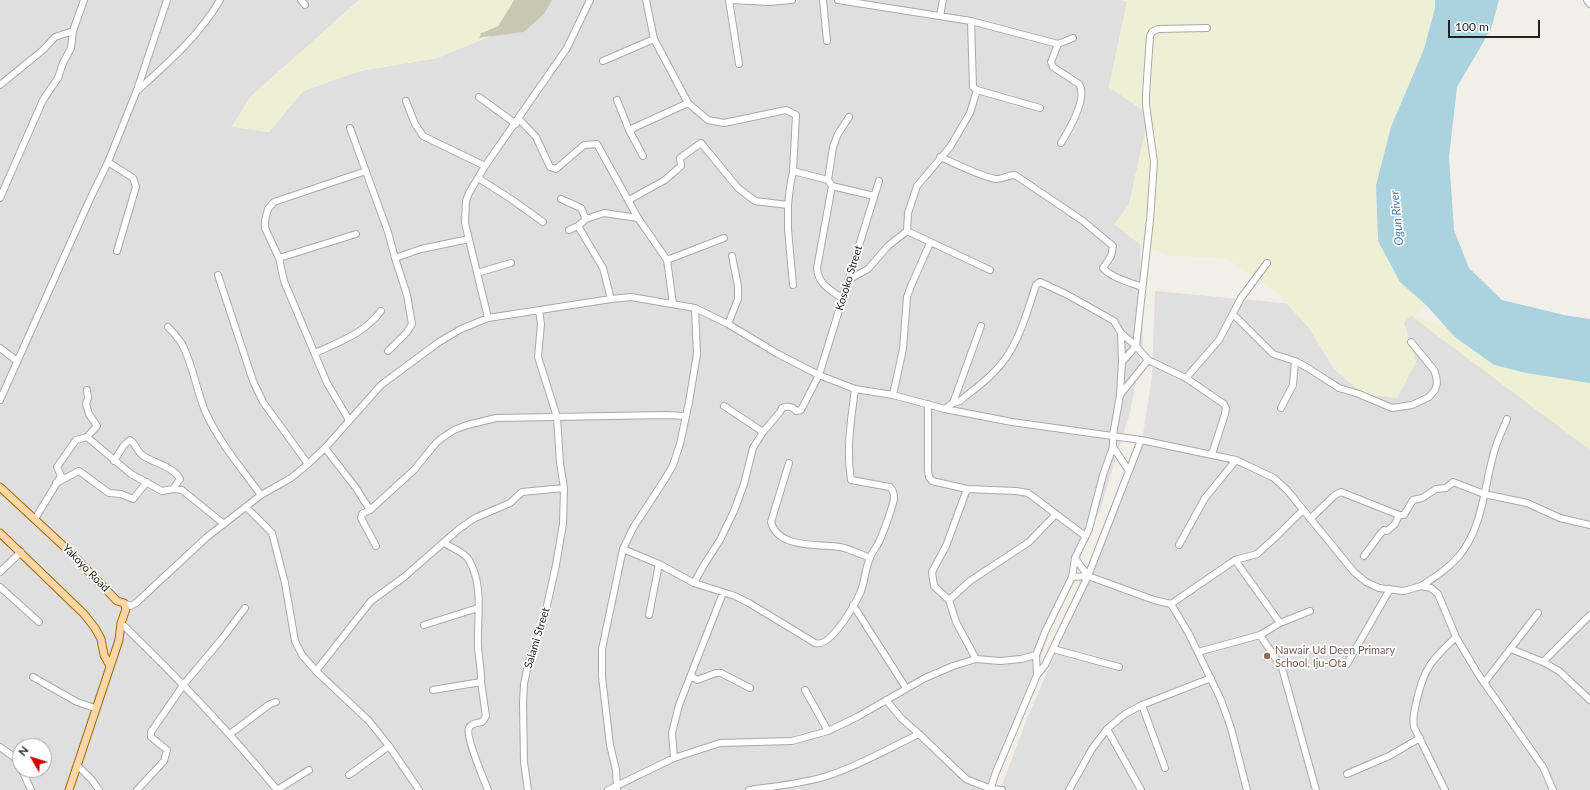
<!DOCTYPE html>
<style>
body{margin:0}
#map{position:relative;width:1590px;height:790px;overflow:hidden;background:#f2efe9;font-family:Lato,sans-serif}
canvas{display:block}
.north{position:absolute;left:12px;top:738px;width:40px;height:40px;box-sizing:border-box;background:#fff;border:1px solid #a7a7a7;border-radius:50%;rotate:309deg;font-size:11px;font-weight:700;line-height:16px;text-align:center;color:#222}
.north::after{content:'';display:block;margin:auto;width:14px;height:18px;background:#d40000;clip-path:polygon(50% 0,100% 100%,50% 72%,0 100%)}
.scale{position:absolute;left:1448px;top:20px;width:92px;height:18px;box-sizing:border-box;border:2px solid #222;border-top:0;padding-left:5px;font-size:12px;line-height:14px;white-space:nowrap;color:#222;-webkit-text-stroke:3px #fff;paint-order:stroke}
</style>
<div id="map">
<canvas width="1590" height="790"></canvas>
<div class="north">N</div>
<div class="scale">100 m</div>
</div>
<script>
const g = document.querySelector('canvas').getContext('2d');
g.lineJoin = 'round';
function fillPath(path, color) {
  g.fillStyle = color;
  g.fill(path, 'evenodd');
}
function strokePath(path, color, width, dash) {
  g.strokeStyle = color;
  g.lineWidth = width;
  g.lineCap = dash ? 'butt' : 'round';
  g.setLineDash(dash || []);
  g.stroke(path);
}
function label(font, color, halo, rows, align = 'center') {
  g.font = font + ' Lato,sans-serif';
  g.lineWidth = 3.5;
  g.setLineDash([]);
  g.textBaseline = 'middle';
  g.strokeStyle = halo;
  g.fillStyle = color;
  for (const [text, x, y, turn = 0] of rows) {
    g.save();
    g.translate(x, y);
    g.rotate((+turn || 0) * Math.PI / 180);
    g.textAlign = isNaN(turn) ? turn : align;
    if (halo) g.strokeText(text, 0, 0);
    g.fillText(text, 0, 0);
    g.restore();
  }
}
fillPath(new Path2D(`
 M0 0H359L252 96 232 126 269 132 303 91 360 71 437 58 491 36 524 32 544 14 552 0H1123L1127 2 1109 87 1149 114 1129 205 1114 224 1140 244 1143 346 1130 412 1100 510 1060 601 1020 717 986 790H0ZM20 746H44V770H20Z
 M1155 291 1410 315 1590 390V790H1000L1028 716 1081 595 1141 448 1152 376Z`), '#e0dfdf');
fillPath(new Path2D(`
 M514 0H552L544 14 524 32 479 38 481 33 498 26Z`), '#c7c7b4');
fillPath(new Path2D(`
 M359 0H514L498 26 481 33 479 38 491 36 437 58 360 71 303 91 269 132 232 127 251 96Z
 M1123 0H1435V8L1424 49 1391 127 1376 185 1378 241 1400 282 1426 305 1412 316 1590 370V450L1411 316 1404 322 1416 362 1397 398 1363 394 1334 369 1308 327 1276 292 1226 258 1169 256 1140 244 1114 224 1129 205 1149 114 1109 87 1127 2Z`), '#eef0d5');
fillPath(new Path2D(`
 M1435 0H1499L1491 29 1457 87 1449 157 1454 230 1469 268 1502 300 1564 315 1590 319V383L1526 373 1494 365 1455 337 1426 305 1400 282 1378 241 1376 185 1391 127 1424 49 1435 8Z`), '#aad3df');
const minor = new Path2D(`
 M301 0 305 5
 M729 0 739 64
 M732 0 769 2 792 0
 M823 0 827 41
 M838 0 971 21 1058 44 1073 38
 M1587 0 1590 4
 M940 16 943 0
 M971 21 973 87 977 90 1040 108
 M1058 44 1051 62 1053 67 1079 84C1088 98 1069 130 1061 143
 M603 61 654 39
 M0 85 43 50 55 37 73 31 84 0
 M138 90C168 63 199 36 220 0
 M479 97 516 124
 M617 100 629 130 643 156
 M406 101 415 124 423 136 485 166
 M688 103 708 120 724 123 786 110 796 115 793 171 790 187 788 205
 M519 119 536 137 550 167 556 169 584 145 597 144 638 218 667 260 673 304
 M350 128 388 232 395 258 421 249 469 239
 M629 130 688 103 654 39 646 0
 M940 157C952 162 986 179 997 179 1002 179 1008 175 1015 175L1083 221 1113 246 1111 256 1103 268C1112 278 1129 282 1142 287
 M108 162 133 178 136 187 117 251
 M793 171 828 180
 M478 178 511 199 543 222
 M832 186 874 196
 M0 198 43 100 58 78 63 63 71 48 73 31
 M561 199 581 208 586 219
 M629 200 665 180 681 166 680 158 701 143 738 188 755 201 788 205V229L793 285
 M578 226 603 268 611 299
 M569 230 578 226 586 219 604 213 638 218
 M907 231 990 270
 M279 258 356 234
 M667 260 724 238
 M477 273 511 263
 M218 275 253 381 263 402 308 464
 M850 279 868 269 888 246 907 231 908 213 917 186 950 147 970 113 977 90
 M843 299C831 290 818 285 817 268L832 186 828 180 833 147 838 134 849 117
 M1233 314 1273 354 1295 361 1308 368 1339 388 1359 394 1392 408 1412 405 1429 397 1435 390 1437 383 1436 376 1434 370 1411 342
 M488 318 465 223 466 201 469 193 485 166 567 48 590 0
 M728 324 738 299V286L732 256
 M168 327C173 332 178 338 182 344 193 365 196 389 205 411 219 442 241 468 261 495
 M0 348 17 361
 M388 351 407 332 412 324 407 295 395 258
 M315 353C339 342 365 333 381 311
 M1122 362 1136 346 1150 220 1154 162 1146 105V94L1150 36 1152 32 1158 29 1207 28
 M1186 378 1219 340 1241 298 1267 263
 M893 395 903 349 907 297 911 286 930 243
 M1120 395 1148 360
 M0 400 90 199 108 162 137 90 167 0
 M953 403 981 326
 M928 404V470L929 477 932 481 967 489 1016 491 1028 493 1085 536
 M724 406 763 432
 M1281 408 1293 385 1295 361
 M945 409 953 403 960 401C972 391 985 382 995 371 1018 348 1026 315 1036 285L1040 282 1066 294 1114 321 1121 333 1136 346 1148 360 1186 378 1224 404 1226 408 1225 414 1212 454
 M349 420 327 383 284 281 279 258 265 228V221L268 209 274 202 366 171
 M87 437 131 474 162 491 173 489 182 490 224 524
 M1113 447 1129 471
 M325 448 356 488 370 510
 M114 461 124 445 130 440C136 444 137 451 142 455 153 463 173 466 180 479L173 489
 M789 463 771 522C778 549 819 544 840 547 850 549 860 554 870 558
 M56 483 79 471 109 493 121 494 133 499 147 482
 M967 489 946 546 932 572 934 586 949 600 956 622 976 659
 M246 507 272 533 285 583 295 641 302 655 316 671 369 721 389 746 419 790
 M35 519 61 476 57 467 76 440 87 437 97 426 89 414 86 404 88 398 87 390
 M1310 519 1335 495 1341 492 1399 515H1404L1413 500 1422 498 1436 489 1446 488 1453 482 1484 494 1527 503 1560 518 1590 525
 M444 543C452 548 464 552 469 560 484 586 477 617 478 645 478 657 482 670 481 682L486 716 482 722C478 723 471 723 469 728 465 736 484 780 488 790
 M1179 545 1205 498 1236 460
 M376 546 361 518 362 514 370 510 414 470 436 443 442 438 454 430 467 425 496 418 666 415 685 416
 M623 549 659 564 694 583 735 596 749 603 815 643C830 649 856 603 861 591 865 580 865 569 870 558 872 552 876 548 879 542 883 533 893 507 894 498 894 494 893 490 890 487L851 480C846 450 851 419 855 389
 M1364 556 1381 533 1384 530 1387 531 1395 524 1399 515
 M1235 560 1280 623
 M0 572 21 552
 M1088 576 1154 600 1171 604 1235 560 1257 554 1279 534 1303 510
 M1072 577 1088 576 1075 558
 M694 583 704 565 720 540 734 511 744 484 753 448 763 432 780 412 782 408C787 406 793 406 796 411L801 410 819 375 879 181
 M1421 586C1435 577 1448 569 1459 556 1482 529 1484 489 1493 456 1496 443 1502 431 1507 419
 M0 587 39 622
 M949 600 970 581 1029 542 1056 514
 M124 603 130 606 136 603 207 537 261 495 291 478 308 464 325 448 381 385 439 342 461 329 488 318 611 299 631 297 695 308 728 324 778 354 819 375 855 389 893 395 945 409 1012 422 1141 440 1236 460 1274 478 1287 490 1354 572 1366 582 1379 588 1404 591 1421 586 1431 588 1438 594 1456 637 1478 674 1543 767 1553 790
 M1171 604 1189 634 1221 700 1231 728 1247 790
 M853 605 906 688
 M649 615 659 564
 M121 623C176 676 229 731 277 790
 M424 625 478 608
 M1260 635 1282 668 1316 790
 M1053 649 1119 667
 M1511 649 1543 662 1559 671 1590 700
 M1198 652 1260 635 1280 623 1310 611
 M1543 662 1590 615
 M1347 664 1390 589
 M316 671 371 601 404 577 459 529 475 518 510 503 522 492 564 488
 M1037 675 1036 655 1045 632 1072 577 1075 558 1089 529 1103 475 1113 447V435L1120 395 1122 362 1121 333
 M691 676 697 680 716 673H721L750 688
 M33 677 77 702 95 708
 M1484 683 1538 613
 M433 690 481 682
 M805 690 828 731
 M886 700 902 719 919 734 966 779 991 789 1002 790
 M1142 705 1165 768
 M1107 729 1141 790
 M230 734 270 704 276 702
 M0 747 14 757 20 765
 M674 758 672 733 679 705 723 593
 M77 765 92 780 99 790
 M22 770 31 790
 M1347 774 1389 756 1420 738
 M349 775 389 746
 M137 790 164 761 167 750 151 737V732L184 684 221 640 245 608
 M277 790 309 770
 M528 790 524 762 523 703 524 684 528 665 544 619 556 565 563 524 564 488 560 463 557 417 538 357 541 324 539 310
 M608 790 674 758 720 743 792 741 828 731 857 717 925 678 953 666 976 659 1000 661 1021 659 1036 655
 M617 790 616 770 610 745 602 677V649L623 549 633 528 665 479 673 465 680 444 689 402 697 354 695 308
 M749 790C776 786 802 784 827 776 859 766 889 748 919 734
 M990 790 996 772 1037 675 1045 665 1088 576 1141 440
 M1069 790 1092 749 1107 729 1125 714 1142 705 1211 678
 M1445 790 1414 727C1412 717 1415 709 1417 699 1425 666 1432 660 1456 637`);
const major = new Path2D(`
 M0 487 70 552 117 601 124 603 126 609 121 623 119 640 69 790
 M0 533 84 614 95 628 101 639 104 655 110 666`);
strokePath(minor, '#a9a9a9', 8);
strokePath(major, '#a06b00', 9);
strokePath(minor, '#fff', 6);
strokePath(major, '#fcd6a4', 7);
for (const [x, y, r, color] of [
 [1267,656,4,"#8d6e63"]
]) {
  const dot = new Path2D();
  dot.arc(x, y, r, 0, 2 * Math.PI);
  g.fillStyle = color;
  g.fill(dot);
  strokePath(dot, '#fff', 1.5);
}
label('11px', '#222', '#fff', [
 ["Kosoko Street",849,278,-73],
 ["Yakoyo Road",86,568,46],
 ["Salami Street",537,638,-73]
]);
label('11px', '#785e54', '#fff', [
 ["Nawair Ud Deen Primary",1275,650],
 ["School, Iju-Ota",1275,663]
], 'left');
label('italic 12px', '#4a7aab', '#fff', [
 ["Ogun River",1397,218,-95]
]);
</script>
